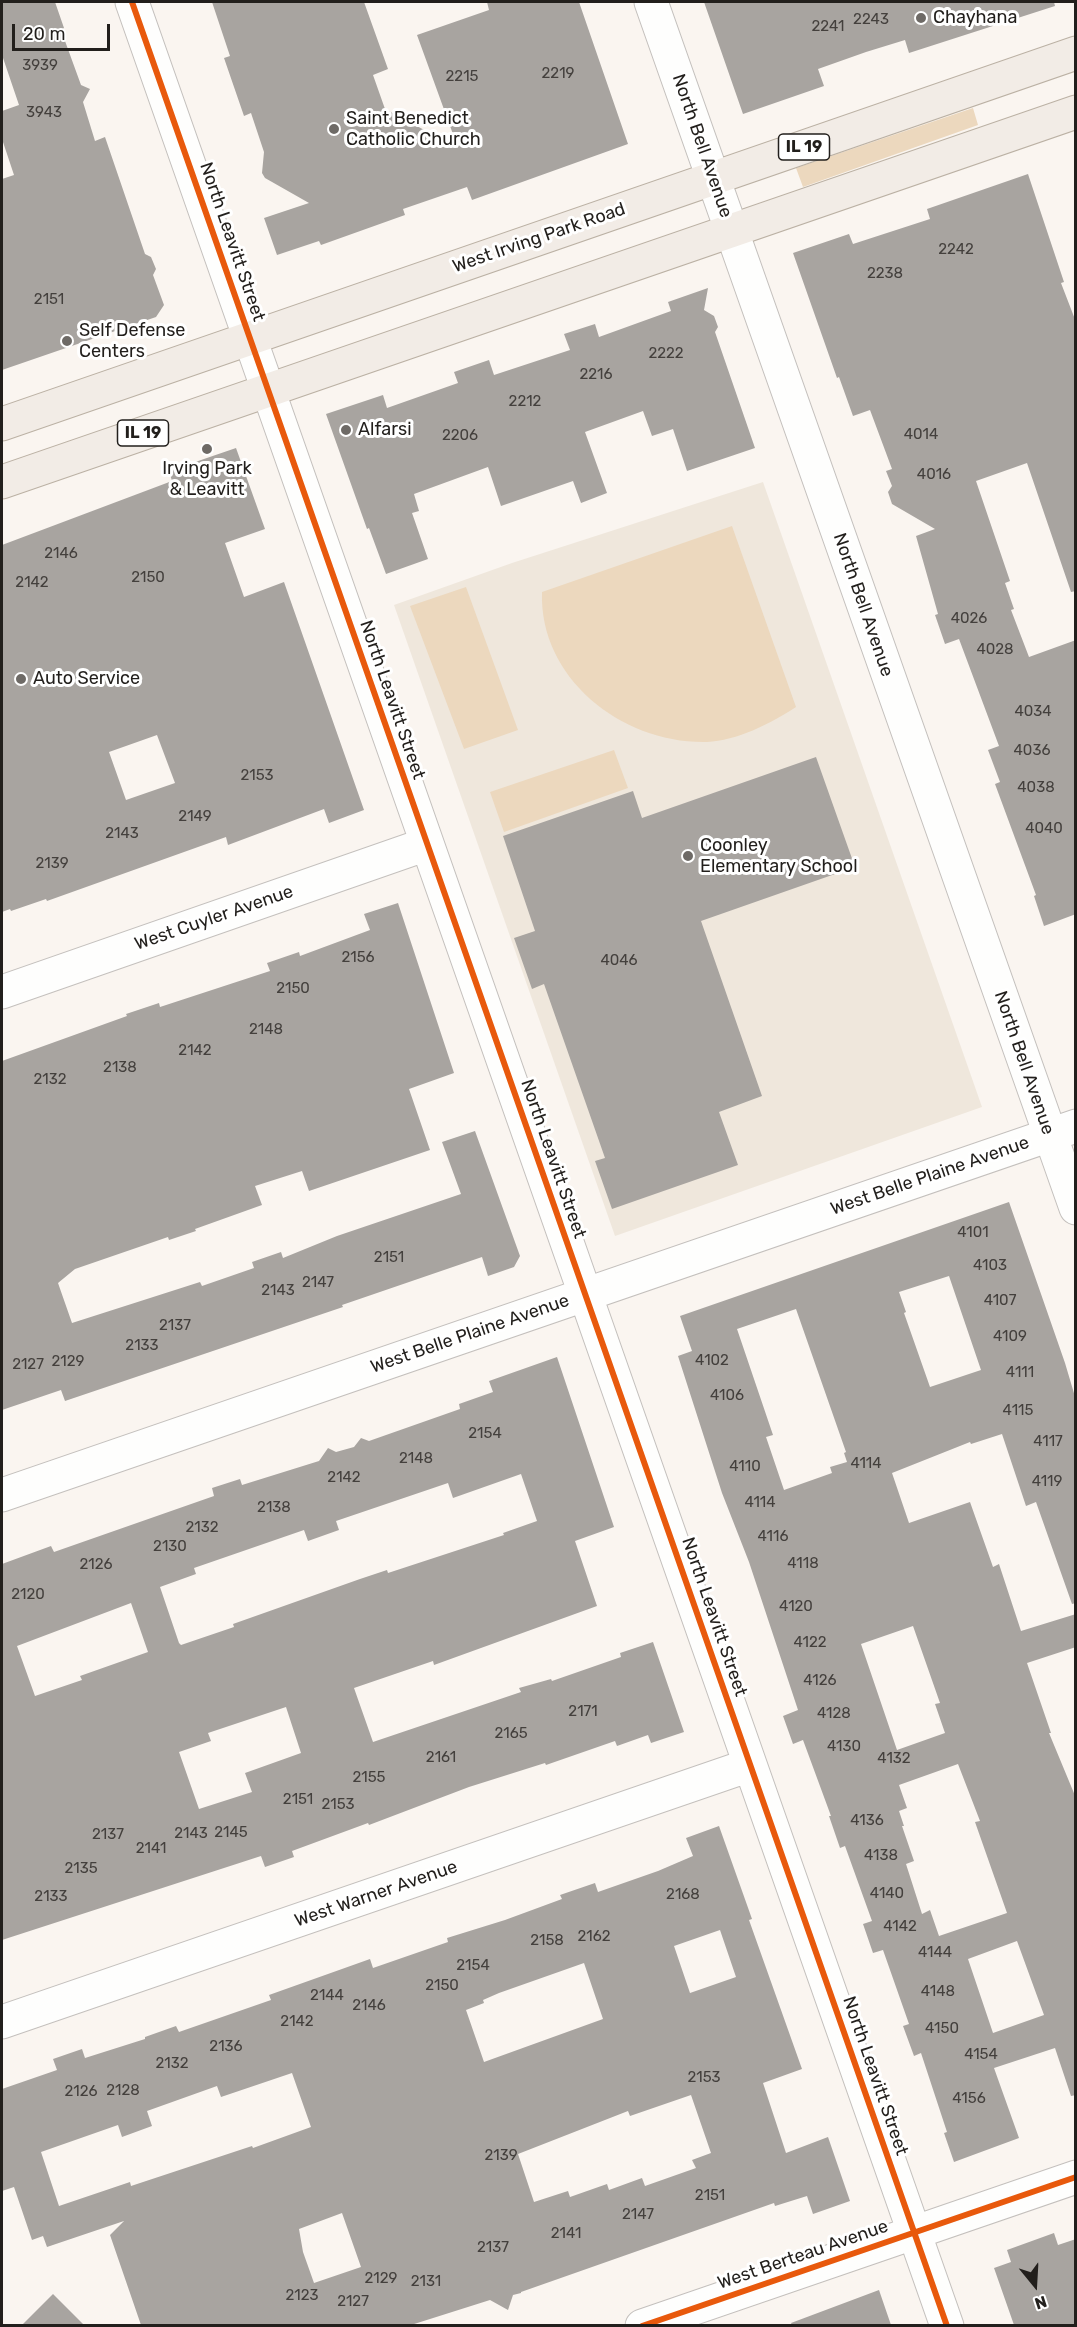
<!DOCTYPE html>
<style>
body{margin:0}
#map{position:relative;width:1077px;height:2327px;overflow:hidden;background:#faf5f0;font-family:Rubik,sans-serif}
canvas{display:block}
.frame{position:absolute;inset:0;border:3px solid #221f1c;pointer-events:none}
.north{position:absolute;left:1005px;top:2255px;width:60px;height:60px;-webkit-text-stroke:4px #fff;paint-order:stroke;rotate:162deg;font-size:16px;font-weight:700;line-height:24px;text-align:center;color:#221f1c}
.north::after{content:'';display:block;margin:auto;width:21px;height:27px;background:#221f1c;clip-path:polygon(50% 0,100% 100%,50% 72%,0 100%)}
.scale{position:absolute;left:12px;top:24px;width:98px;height:27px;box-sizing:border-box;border:3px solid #221f1c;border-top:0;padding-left:8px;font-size:18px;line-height:21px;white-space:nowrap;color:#221f1c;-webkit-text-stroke:4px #fff;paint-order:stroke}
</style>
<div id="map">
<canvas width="1077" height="2327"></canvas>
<div class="frame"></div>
<div class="north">N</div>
<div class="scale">20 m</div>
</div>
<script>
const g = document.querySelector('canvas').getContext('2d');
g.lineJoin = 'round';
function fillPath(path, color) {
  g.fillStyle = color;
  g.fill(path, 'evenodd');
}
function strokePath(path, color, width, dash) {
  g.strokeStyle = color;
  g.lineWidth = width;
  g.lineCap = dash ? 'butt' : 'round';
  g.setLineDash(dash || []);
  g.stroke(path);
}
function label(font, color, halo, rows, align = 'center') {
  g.font = font + ' Rubik,sans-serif';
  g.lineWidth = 6;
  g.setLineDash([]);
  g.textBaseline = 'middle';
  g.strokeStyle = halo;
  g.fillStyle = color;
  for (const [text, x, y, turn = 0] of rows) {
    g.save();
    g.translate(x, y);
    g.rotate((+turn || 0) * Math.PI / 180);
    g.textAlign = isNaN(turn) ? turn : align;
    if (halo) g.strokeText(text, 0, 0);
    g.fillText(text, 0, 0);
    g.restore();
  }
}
fillPath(new Path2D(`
 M763 482 982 1107 615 1236 394 605 512 563Z`), '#efe7dc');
fillPath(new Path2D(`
 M973 108 978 125 803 187 796 168Z
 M732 526 796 707C772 723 736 741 707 742 623 744 539 679 542 592Z
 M466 587 518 730 464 749 410 606Z
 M614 750 628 788 504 832 490 792Z`), '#ecd8be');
fillPath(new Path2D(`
 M2 2H55L64 28 61 30 81 85 90 89 83 102 95 141 105 137 145 254 151 257 156 269 153 275 164 305 156 317 2 370V179L14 175 2 139V111L19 105 2 55Z
 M212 2H364L388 69 373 75 385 109 458 148 417 35 489 10 487 2H579L628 144 472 200 467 187 403 209 405 215 321 245 319 241 277 255 264 218 309 203 265 178 262 173 264 152 251 113 244 116 224 58 230 56Z
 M704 2H1054L1055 6 909 53 905 40 866 52 818 69 824 86 743 114Z
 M1028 174 1064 282 1061 283 1076 322V591L1071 592 1027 463 976 481 1010 581 1005 583 1014 609 1011 610 1029 657 1076 640V914L1044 926 1034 896 1036 895 995 784 1000 782 988 750 999 746 959 639 945 644 935 615 938 614 916 536 935 529 892 504 888 492 892 486 886 471 892 469 870 410 853 416 839 377 837 378 793 253 849 234 853 244 930 219 927 209Z
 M708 288 704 310 714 316 718 327 715 332 755 448 687 471 673 429 652 436 643 411 585 432 607 493 581 503 573 481 501 506 488 467 414 494 419 511 412 513 428 559 386 574 369 528 367 529 326 414 383 395 387 408 458 383 454 372 489 360 494 375 570 350 564 334 595 324 599 337 671 311 668 302Z
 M236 448 265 529 225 543 244 597 284 582 364 810 329 823 324 809 228 845 226 837 47 901 46 899 11 911 10 909 2 912V545L172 481 169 471ZM157 735 175 783 126 800 109 752Z
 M816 757 855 867 701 921 762 1096 719 1112 738 1165 612 1209 595 1161 605 1158 544 984 532 989 514 938 535 931 503 836 633 791 642 818Z
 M398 903 454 1073 409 1089 430 1150 309 1191 302 1171 255 1186 262 1205 195 1229 196 1231 169 1240 168 1237 75 1269 58 1283 72 1323 200 1282 202 1286 254 1268 252 1262 281 1252 283 1258 337 1236 461 1194 442 1142 475 1131 520 1256 514 1267 488 1276 482 1257 342 1305 343 1307 65 1401 61 1390 2 1410V1061L127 1016 126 1014 159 1003 160 1007 270 971 267 963 299 952 300 956 370 930 364 914Z
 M1009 1202 1065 1363 1076 1400V1603L1072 1604 1036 1502 1026 1506 1002 1434 971 1444 970 1442 892 1473 909 1523 970 1502 993 1567 999 1564 1021 1631 1076 1614V1647L1027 1663 1051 1733H1049L1076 1798V2095L1071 2096 1055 2048 994 2068 1019 2138 954 2162 944 2133 947 2132 921 2053 914 2056 903 2026 909 2024 883 1950 873 1953 863 1924 872 1921 845 1846 840 1848 829 1816H831L803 1740 793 1744 783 1716 798 1710 749 1562 722 1493 678 1356 692 1351 680 1316ZM949 1276 981 1370 930 1387 904 1313 906 1312 899 1292ZM796 1309 846 1452 844 1453 847 1462 830 1467 832 1473 784 1490 766 1437 773 1435 737 1329ZM913 1626 940 1703 935 1704 945 1733 897 1750 861 1644ZM958 1764 980 1821 975 1822 1007 1913 939 1936 930 1910 922 1914 906 1864 914 1861 902 1826H904L899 1811 907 1808 899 1785ZM1017 1941 1044 2015 993 2033 968 1959Z
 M557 1357 614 1527 575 1541 597 1606 434 1665 433 1661 354 1688 373 1742 521 1692 519 1688 551 1679 552 1681 621 1657 620 1653 653 1642 684 1732 651 1743 648 1735 617 1746 615 1741 546 1765 545 1763 469 1787 369 1825 368 1823 292 1851 294 1857 265 1867 261 1856 2 1940V1564L51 1546 54 1552 214 1496 212 1488 240 1479 242 1485 319 1461 328 1448 336 1452 354 1447 361 1438 369 1441 460 1409 459 1404 493 1392 489 1381ZM521 1474 537 1521 503 1533 504 1535 388 1573 387 1570 360 1579 233 1624 234 1627 181 1645 179 1643 160 1587 196 1574 194 1568 304 1530 308 1541 339 1530 336 1521 448 1483 453 1498ZM131 1603 148 1652 80 1676 82 1680 35 1696 17 1646ZM286 1707 301 1753 245 1773 252 1792 199 1809 179 1752 211 1741 208 1733Z
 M719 1826 752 1919 749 1920 802 2069 763 2083 786 2153 828 2137 850 2201 813 2214 807 2196 775 2206 774 2203 521 2292V2293L513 2295 508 2310 490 2300 411 2325H141L110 2235 124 2221 47 2247 43 2236 32 2240 14 2187 2 2191V2089L57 2070 53 2059 82 2049 85 2058 145 2039V2037L176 2026 179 2032 271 2000 269 1995 370 1959 373 1968 448 1942 447 1938 505 1920 562 1899 560 1895 595 1883 598 1892 658 1871 693 1856 686 1838ZM720 1930 736 1977 690 1993 674 1946ZM584 1963 603 2019 484 2062 466 2010 484 2003 483 2000 499 1993ZM292 2073 311 2127 253 2148 252 2146 131 2186 130 2182 59 2206 41 2152 118 2125 122 2137 152 2126 147 2111 217 2086 221 2097ZM691 2095 711 2153 692 2160 696 2168 645 2186 642 2178 609 2190 607 2184 570 2197 568 2191 534 2202 518 2154 628 2111 630 2116ZM342 2213 361 2267 314 2283 303 2252 299 2229Z
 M1054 2233 1058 2245 1076 2239V2325H1014L994 2268 1011 2262 1007 2250Z
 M879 2290 891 2325H792L791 2323Z
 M53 2294 84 2325H22Z`), '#a8a4a0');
const minor = new Path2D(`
 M132 2 947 2326
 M651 2 1076 1208
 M2 992 427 844
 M2 1495 1076 1126
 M2 2022 750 1765
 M642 2326 1076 2177`);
const major = new Path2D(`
 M2 424 1076 53
 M2 482 1076 112`);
strokePath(minor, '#c4c0bd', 35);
strokePath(major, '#bbb1a4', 35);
strokePath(minor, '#fefefd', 33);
strokePath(major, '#f2ece6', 33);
strokePath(new Path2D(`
 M132 2 947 2326
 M642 2326 1076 2177`), '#e8590c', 6);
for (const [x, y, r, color] of [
 [921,18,6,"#6e6a66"],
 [334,129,6,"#6e6a66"],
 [67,341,6,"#6e6a66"],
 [346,430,6,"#6e6a66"],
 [207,449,6,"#6e6a66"],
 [21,679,6,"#6e6a66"],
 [688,856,6,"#6e6a66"]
]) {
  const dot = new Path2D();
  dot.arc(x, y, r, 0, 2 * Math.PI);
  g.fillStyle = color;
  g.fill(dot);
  strokePath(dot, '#fff', 2);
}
label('15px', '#44403d', null, [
 ["2243",871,20],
 ["2241",828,27],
 ["3939",40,66],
 ["2219",558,74],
 ["2215",462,77],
 ["3943",44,113],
 ["2242",956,250],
 ["2238",885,274],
 ["2151",49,300],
 ["2222",666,354],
 ["2216",596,375],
 ["2212",525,402],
 ["4014",921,435],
 ["2206",460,436],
 ["4016",934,475],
 ["2146",61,554],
 ["2150",148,578],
 ["2142",32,583],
 ["4026",969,619],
 ["4028",995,650],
 ["4034",1033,712],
 ["4036",1032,751],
 ["2153",257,776],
 ["4038",1036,788],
 ["2149",195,817],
 ["4040",1044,829],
 ["2143",122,834],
 ["2139",52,864],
 ["2156",358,958],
 ["4046",619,961],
 ["2150",293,989],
 ["2148",266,1030],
 ["2142",195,1051],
 ["2138",120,1068],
 ["2132",50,1080],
 ["4101",973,1233],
 ["2151",389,1258],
 ["4103",990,1266],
 ["2147",318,1283],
 ["2143",278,1291],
 ["4107",1000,1301],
 ["2137",175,1326],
 ["4109",1010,1337],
 ["2133",142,1346],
 ["4102",712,1361],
 ["2129",68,1362],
 ["2127",28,1365],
 ["4111",1020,1373],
 ["4106",727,1396],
 ["4115",1018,1411],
 ["2154",485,1434],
 ["4117",1048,1442],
 ["2148",416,1459],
 ["4114",866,1464],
 ["4110",745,1467],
 ["2142",344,1478],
 ["4119",1047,1482],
 ["4114",760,1503],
 ["2138",274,1508],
 ["2132",202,1528],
 ["4116",773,1537],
 ["2130",170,1547],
 ["4118",803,1564],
 ["2126",96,1565],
 ["2120",28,1595],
 ["4120",796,1607],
 ["4122",810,1643],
 ["4126",820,1681],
 ["2171",583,1712],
 ["4128",834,1714],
 ["2165",511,1734],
 ["4130",844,1747],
 ["2161",441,1758],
 ["4132",894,1759],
 ["2155",369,1778],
 ["2151",298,1800],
 ["2153",338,1805],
 ["4136",867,1821],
 ["2145",231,1833],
 ["2143",191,1834],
 ["2137",108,1835],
 ["2141",151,1849],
 ["4138",881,1856],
 ["2135",81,1869],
 ["4140",887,1894],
 ["2168",683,1895],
 ["2133",51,1897],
 ["4142",900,1927],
 ["2162",594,1937],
 ["2158",547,1941],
 ["4144",935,1953],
 ["2154",473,1966],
 ["2150",442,1986],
 ["4148",938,1992],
 ["2144",327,1996],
 ["2146",369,2006],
 ["2142",297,2022],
 ["4150",942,2029],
 ["2136",226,2047],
 ["4154",981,2055],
 ["2132",172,2064],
 ["2153",704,2078],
 ["2128",123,2091],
 ["2126",81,2092],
 ["4156",969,2099],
 ["2139",501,2156],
 ["2151",710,2196],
 ["2147",638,2215],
 ["2141",566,2234],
 ["2137",493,2248],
 ["2129",381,2279],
 ["2131",426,2282],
 ["2123",302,2296],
 ["2127",353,2302]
]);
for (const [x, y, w] of [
 [804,147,51],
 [143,433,51]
]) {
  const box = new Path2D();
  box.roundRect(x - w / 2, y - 13, w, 26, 4.5);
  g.fillStyle = '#fff';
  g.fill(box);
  strokePath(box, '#221f1c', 1.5);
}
label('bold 16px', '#221f1c', null, [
 ["IL 19",804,147],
 ["IL 19",143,433]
]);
label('18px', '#221f1c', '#fff', [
 ["Chayhana",933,18],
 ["Saint Benedict",346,119],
 ["Catholic Church",346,140],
 ["Self Defense",79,331],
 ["Centers",79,352],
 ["Alfarsi",358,430],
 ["Irving Park",207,469,"center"],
 ["& Leavitt",207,490,"center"],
 ["Auto Service",33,679],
 ["Coonley",700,846],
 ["Elementary School",700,867]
], 'left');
label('18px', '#221f1c', '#fff', [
 ["North Bell Avenue",702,146,71],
 ["West Irving Park Road",539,238,-19],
 ["North Leavitt Street",232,242,71],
 ["North Bell Avenue",863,605,71],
 ["North Leavitt Street",392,700,71],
 ["West Cuyler Avenue",214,918,-19],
 ["North Bell Avenue",1024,1063,71],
 ["North Leavitt Street",553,1159,71],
 ["West Belle Plaine Avenue",930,1176,-19],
 ["West Belle Plaine Avenue",470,1334,-19],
 ["North Leavitt Street",714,1617,71],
 ["West Warner Avenue",376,1894,-19],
 ["North Leavitt Street",875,2076,71],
 ["West Berteau Avenue",803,2255,-19]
]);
</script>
